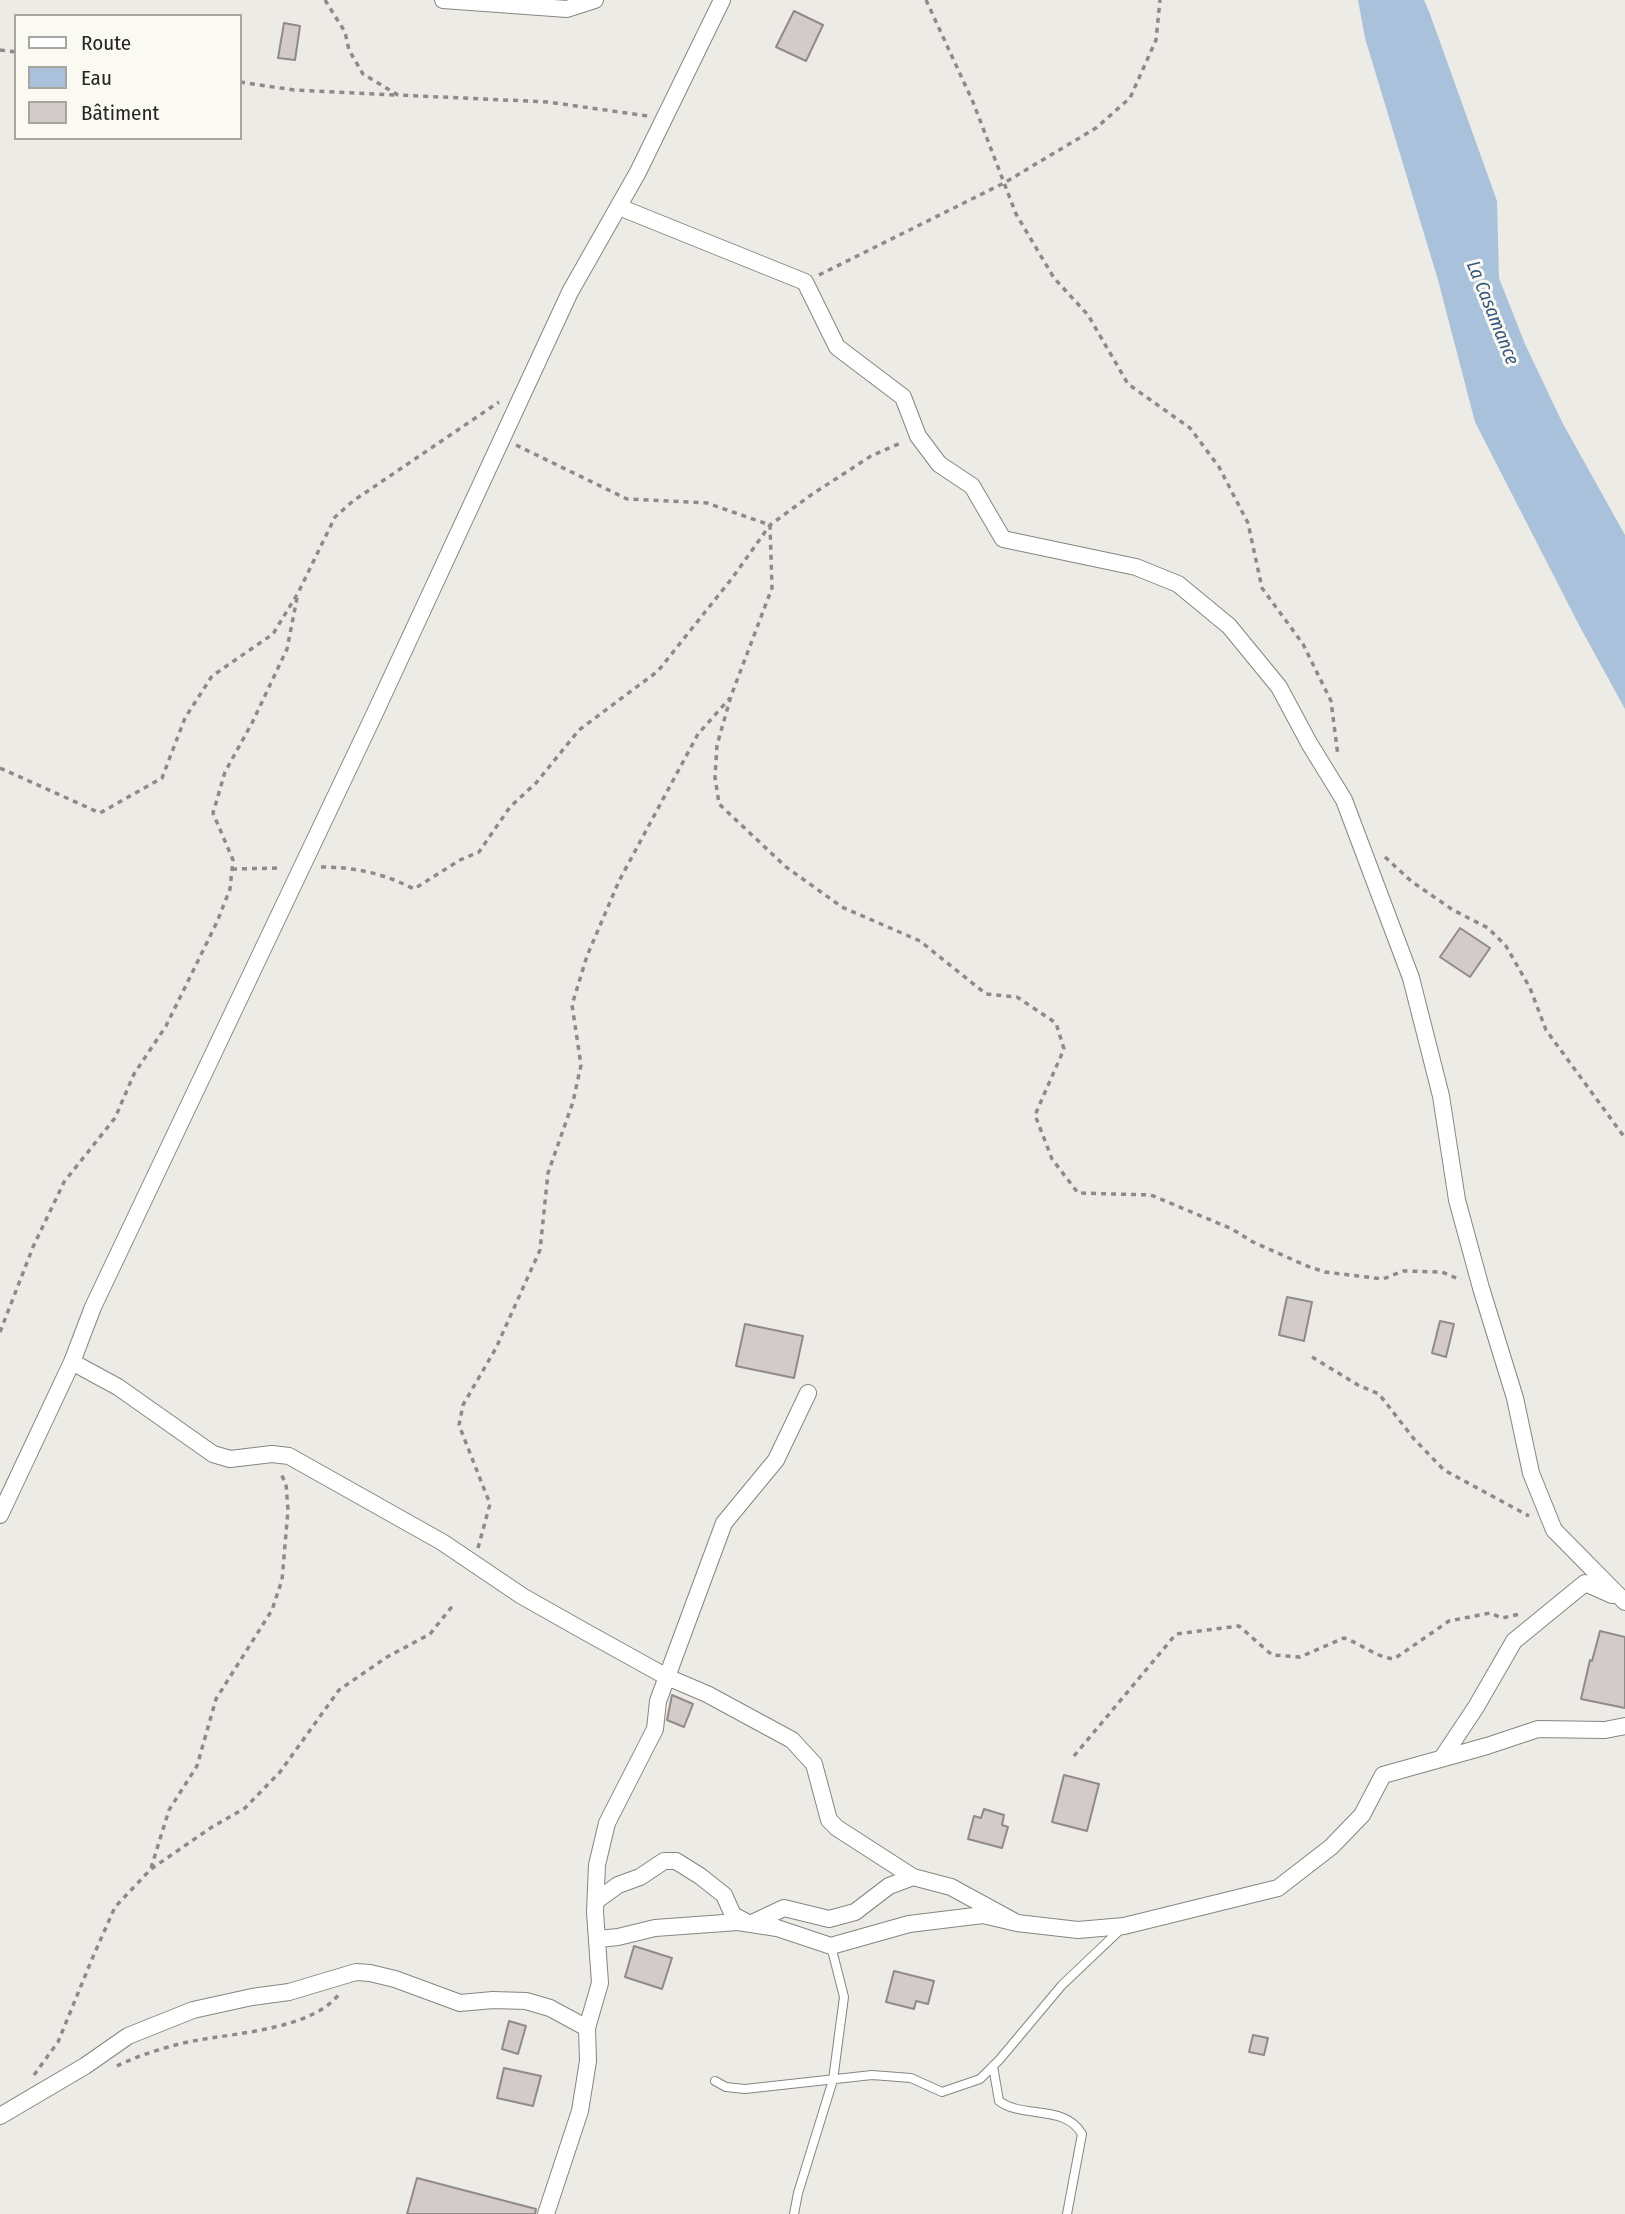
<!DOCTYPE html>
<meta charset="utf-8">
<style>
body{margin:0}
#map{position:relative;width:1625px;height:2214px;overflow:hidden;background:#edebe5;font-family:"Fira Sans Condensed",sans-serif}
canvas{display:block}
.legend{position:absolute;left:14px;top:14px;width:228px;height:126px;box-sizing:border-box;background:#faf9f2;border:2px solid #a6a5a0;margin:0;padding:9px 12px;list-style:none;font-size:21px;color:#272624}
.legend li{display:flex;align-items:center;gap:14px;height:35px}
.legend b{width:35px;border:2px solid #a6a5a0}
</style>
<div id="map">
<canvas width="1625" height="2214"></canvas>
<ul class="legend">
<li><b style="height:9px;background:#fff"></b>Route</li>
<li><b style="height:19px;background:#aac1db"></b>Eau</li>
<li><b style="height:19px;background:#d3cbc9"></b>Bâtiment</li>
</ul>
</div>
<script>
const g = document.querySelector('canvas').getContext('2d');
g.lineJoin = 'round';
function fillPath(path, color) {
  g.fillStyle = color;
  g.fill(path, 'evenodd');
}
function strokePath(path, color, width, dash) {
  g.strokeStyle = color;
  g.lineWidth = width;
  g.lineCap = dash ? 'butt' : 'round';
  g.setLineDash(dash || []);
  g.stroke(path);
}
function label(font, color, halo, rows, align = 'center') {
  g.font = font + ' "Fira Sans Condensed",sans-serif';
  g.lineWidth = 6;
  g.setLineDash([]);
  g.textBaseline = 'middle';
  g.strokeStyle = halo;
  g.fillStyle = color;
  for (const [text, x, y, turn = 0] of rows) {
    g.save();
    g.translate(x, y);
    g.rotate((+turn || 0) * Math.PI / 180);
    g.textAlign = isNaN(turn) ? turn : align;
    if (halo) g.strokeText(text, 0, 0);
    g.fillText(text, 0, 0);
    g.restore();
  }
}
fillPath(new Path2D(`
 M1358 0H1424L1430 14 1497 201 1499 278 1525 344 1562 422 1625 535V709L1580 627 1475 422 1438 280 1365 38Z`), '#aac1db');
const building = new Path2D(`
 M794 11 823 25 806 61 776 47Z
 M284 23 300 26 295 60 278 58Z
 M1460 928 1490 948 1470 977 1440 957Z
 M1287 1297 1312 1302 1304 1341 1279 1335Z
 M1440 1321 1454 1324 1446 1357 1432 1353Z
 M745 1324 803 1336 794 1378 736 1366Z
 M1600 1631 1625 1637V1708L1581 1699 1590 1660 1592 1661Z
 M672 1695 693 1704 684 1727 667 1720Z
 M1064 1775 1099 1784 1087 1831 1052 1822Z
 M984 1809 1004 1815 1002 1825 1008 1827 1002 1848 968 1839 974 1816 981 1818Z
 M634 1946 672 1958 662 1989 625 1977Z
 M894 1971 934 1981 928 2004 916 2001 914 2009 886 2002Z
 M509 2021 526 2026 518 2054 502 2049Z
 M1253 2035 1268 2038 1264 2055 1249 2052Z
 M504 2068 541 2076 533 2106 497 2098Z
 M417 2178 536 2209 535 2214H407Z`);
fillPath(building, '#d3cbc9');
strokePath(building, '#928a88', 2);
const service = new Path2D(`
 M993 2066 999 2101C1023 2119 1065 2104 1082 2134L1067 2214
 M715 2081 726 2087 745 2089 872 2075 911 2078 942 2092 980 2079 1000 2059 1062 1985 1122 1928
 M794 2214 798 2193 833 2080 844 1997 831 1946`);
const minor = new Path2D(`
 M443 0 567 9 595 0
 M619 207 805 282 837 347 903 397 918 436 939 464 972 486 1003 539 1136 567 1178 584 1229 626 1279 687 1309 743 1344 800 1411 978 1441 1096 1457 1200 1481 1288 1515 1398 1531 1473 1554 1530 1625 1602
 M72 1362 118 1387 213 1454 230 1459 272 1454 289 1456 442 1542 522 1596 584 1631 667 1677 707 1694 792 1740 814 1764 829 1820 837 1828 913 1877 951 1887 1017 1923
 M0 1515 72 1362 93 1307 374 715 570 292 638 172 722 0
 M1442 1758 1476 1707 1514 1641 1585 1583 1612 1595
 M596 1901 618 1885 640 1877 664 1861H676L700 1876 724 1895 733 1915 750 1924 784 1908 829 1919 855 1912 889 1886 913 1877
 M599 1939 618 1937 655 1928 738 1922 777 1928 831 1946 909 1924 983 1915 1017 1923 1078 1930 1124 1926 1278 1888 1331 1847 1362 1815 1383 1775 1487 1746 1538 1729 1605 1730 1625 1726
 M0 2116 85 2066 128 2036 193 2010 252 1997 289 1992 356 1972 370 1973 395 1979 460 2003 493 2000 526 2001 550 2008 587 2028
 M546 2214 580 2111 588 2061 587 2028 600 1983 595 1912 597 1865 607 1823 655 1729 658 1701 724 1523 776 1460 808 1393`);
strokePath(service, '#87857f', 10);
strokePath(minor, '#87857f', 18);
strokePath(new Path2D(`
 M325 0 345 32 349 50 363 74 398 95 548 102 648 116
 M926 0 973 102 1016 214 1054 278 1088 315 1128 384 1190 428 1219 467 1248 523 1262 588 1303 644 1331 701 1338 756
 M0 50 16 52
 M240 82 294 90 396 95
 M819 275 1004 183 1096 128 1130 98 1156 40 1160 0
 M516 445 627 499 707 503 770 525 772 588 731 696 717 745 715 777 719 804 786 867 842 907 920 941 986 994 1017 997 1056 1023 1064 1049 1035 1115 1052 1159 1078 1193 1151 1195 1232 1229 1253 1242 1307 1266 1325 1272 1383 1279 1403 1271 1442 1272 1461 1280
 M0 768 100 813 162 778 185 718 212 676 273 634 298 593 335 517 353 501 499 402
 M1385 857 1411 881 1453 910 1488 928 1506 946 1530 988 1546 1030 1625 1138
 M321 867C355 867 385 874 414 889L460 860 479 852 510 807 536 783 579 730 658 671 733 577 770 525 811 495 871 456 903 442
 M232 869 282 868
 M0 1332 33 1247 64 1182 115 1118 134 1074 166 1026 217 922 230 889 233 860 213 813 225 772 252 723 287 649 298 593
 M1312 1357 1358 1385 1379 1394 1414 1439 1444 1470 1529 1516
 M478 1548 490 1504 459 1425 463 1405 496 1348 540 1250 548 1173 573 1102 581 1065 572 1005 587 956 619 881 698 734 730 698
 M1074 1756 1176 1634 1239 1626 1272 1655 1300 1657 1344 1638C1362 1644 1375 1657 1394 1659L1449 1621 1490 1613 1502 1618 1520 1614
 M151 1868 169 1810 197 1766 216 1699 272 1610 282 1580 288 1510 286 1484 280 1472
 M117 2066C136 2056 177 2043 199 2040 238 2033 314 2028 339 1994
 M34 2075 58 2042 92 1959 115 1907 151 1869 212 1827 245 1808 280 1772 339 1690 387 1657 430 1634 454 1604`), '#8d8b87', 3.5, [5, 5]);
strokePath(service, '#fff', 8);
strokePath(minor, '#fff', 16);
label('italic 19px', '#34577d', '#faf9f2', [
 ["La Casamance",1492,313,68]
]);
</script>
